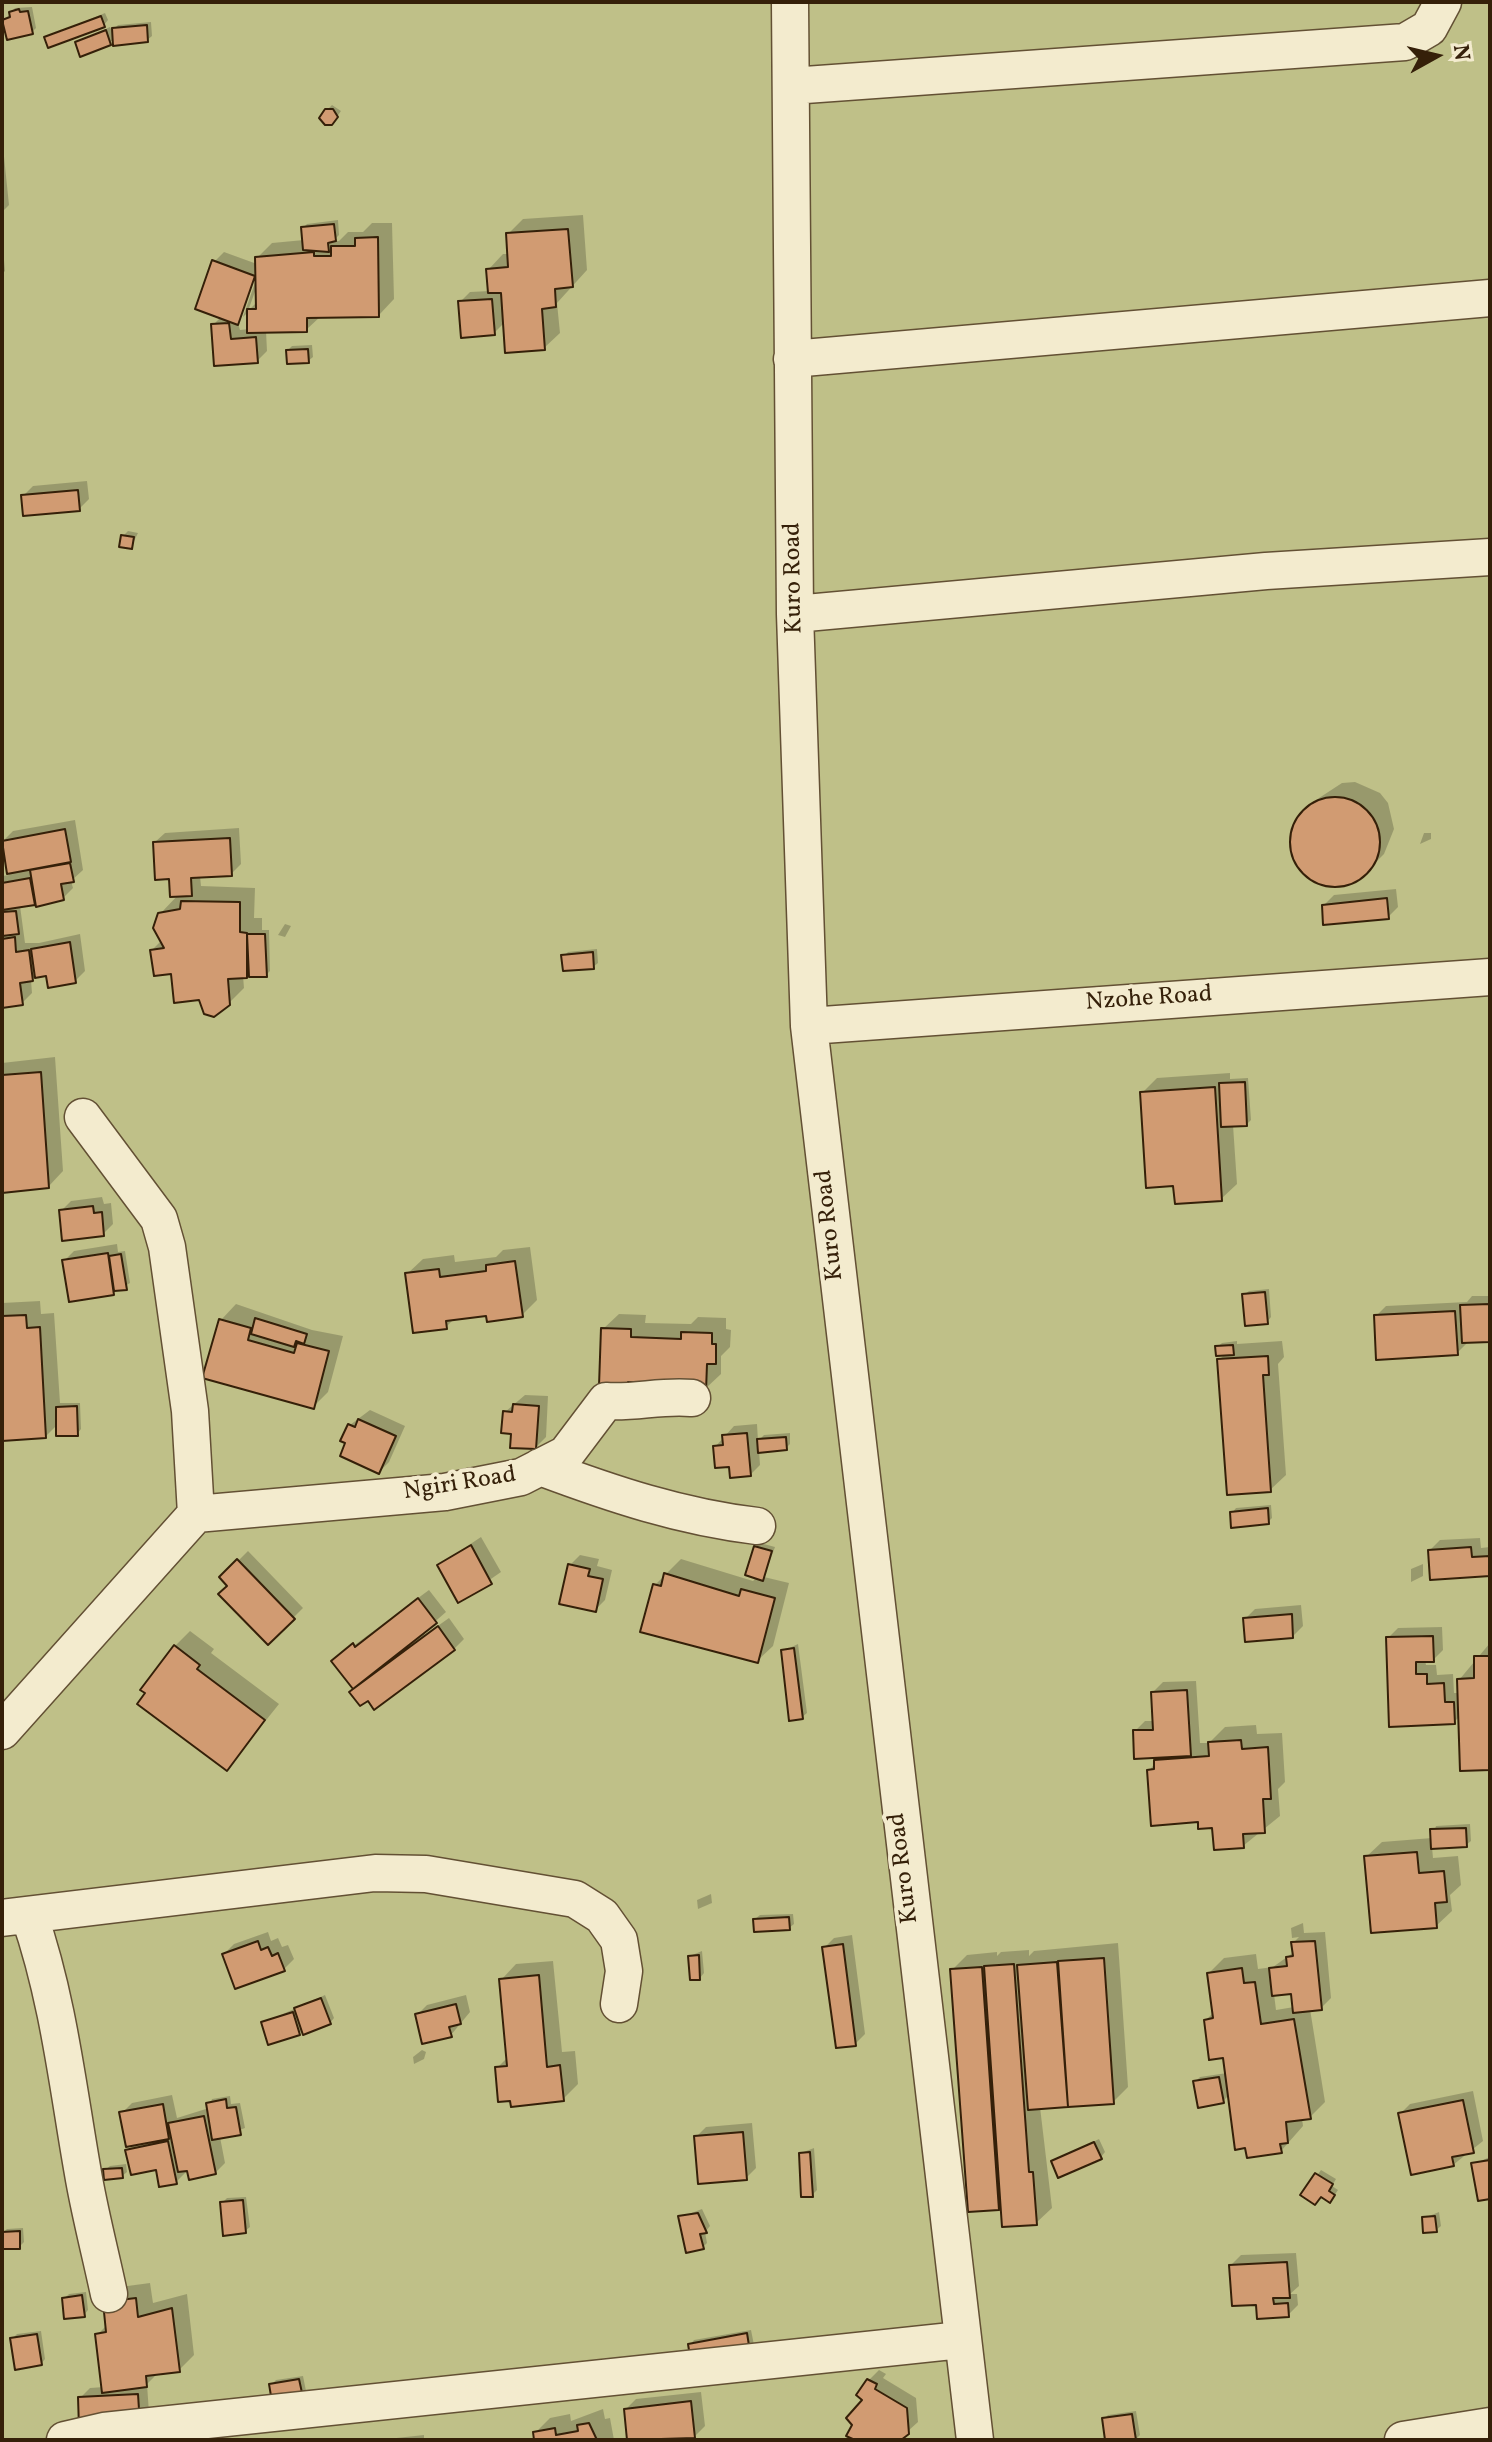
<!DOCTYPE html>
<style>
body{margin:0}
#map{position:relative;width:1492px;height:2442px;overflow:hidden;background:#ede0b4;font-family:Vollkorn,serif}
canvas{display:block}
.frame{position:absolute;inset:0;border:4px solid #352009;pointer-events:none}
.north{position:absolute;left:1396px;top:16px;width:80px;height:80px;-webkit-text-stroke:6px #f3ebce;paint-order:stroke;rotate:82deg;font-size:22px;font-weight:700;line-height:32px;text-align:center;color:#352009}
.north::after{content:'';display:block;margin:auto;width:28px;height:36px;background:#352009;clip-path:polygon(50% 0,100% 100%,50% 72%,0 100%)}
</style>
<div id="map">
<canvas width="1492" height="2442"></canvas>
<div class="frame"></div>
<div class="north">N</div>
</div>
<script>
const g = document.querySelector('canvas').getContext('2d');
g.lineJoin = 'round';
function fillPath(path, color) {
  g.fillStyle = color;
  g.fill(path, 'evenodd');
}
function strokePath(path, color, width, dash) {
  g.strokeStyle = color;
  g.lineWidth = width;
  g.lineCap = dash ? 'butt' : 'round';
  g.setLineDash(dash || []);
  g.stroke(path);
}
function label(font, color, halo, rows, align = 'center') {
  g.font = font + ' Vollkorn,serif';
  g.lineWidth = 8;
  g.setLineDash([]);
  g.textBaseline = 'middle';
  g.strokeStyle = halo;
  g.fillStyle = color;
  for (const [text, x, y, turn = 0] of rows) {
    g.save();
    g.translate(x, y);
    g.rotate((+turn || 0) * Math.PI / 180);
    g.textAlign = isNaN(turn) ? turn : align;
    if (halo) g.strokeText(text, 0, 0);
    g.fillText(text, 0, 0);
    g.restore();
  }
}
fillPath(new Path2D(`
 M2 2H1490V2440H2Z`), '#bfc088');
fillPath(new Path2D(`
 M32 7 36 28 32 32 5 20 15 8Z
 M105 13 108 20 104 25 47 37Z
 M151 22 152 36 147 40 77 42 110 27 112 31 118 25Z
 M332 105 341 111 336 118 327 110Z
 M2 137 9 205 2 212Z
 M583 215 587 270 557 303 560 333 544 348 505 322 494 333 460 302 470 292 490 291 488 270 503 254H509L508 234 523 219Z
 M338 220 339 235 333 241H339L348 232H363L372 223H392L394 299 379 315 321 316 306 330 266 331 267 351 257 361 213 325 221 317 214 262 224 252 257 264V258L272 243 304 240 303 228 307 224ZM257 267V277L243 317 249 311V329L240 330 237 320ZM257 286 258 301 248 311Z
 M2 237 5 271 2 274Z
 M312 345 313 357 308 361 288 350 292 346Z
 M87 481 89 499 79 509 23 496 33 486Z
 M128 531 138 533 131 547 123 536Z
 M1355 782 1380 793 1388 803 1394 829 1384 854 1368 870 1357 879 1332 885 1308 874 1293 851V838L1303 814 1319 798 1342 783Z
 M75 820 83 870 71 881 73 888 63 898 20 906 25 943H39L80 934 85 971 75 981 48 973 36 976 31 980 32 993 22 1003 2 1006V876L9 875 3 841 13 831Z
 M239 828 241 864 231 874 200 876 201 886 255 888 254 918H262V930H269L270 971 266 975 250 972 243 976 244 988 228 1004 200 998 152 950 162 940 160 914 179 894 155 842 165 833Z
 M1424 833H1431V839L1420 844Z
 M1396 889 1398 907 1388 917 1324 905 1334 895Z
 M285 924 291 926 285 937 278 935Z
 M597 949 598 963 593 967 564 956 568 952Z
 M55 1057 63 1171 48 1187 2 1191V1063Z
 M1230 1073V1079L1248 1078 1251 1120 1247 1124 1233 1125 1237 1184 1221 1199 1175 1184 1142 1093 1157 1078Z
 M102 1197 104 1204 111 1203 113 1224 103 1234 61 1211 71 1201Z
 M117 1244 118 1252 125 1251 130 1283 113 1293 64 1261 74 1251Z
 M530 1247 537 1300 522 1315 488 1314 455 1318 446 1327 407 1274 423 1259 454 1255 455 1262 496 1257 503 1250Z
 M1269 1289 1271 1317 1267 1322 1244 1295 1249 1291Z
 M1472 1296H1490V1340L1467 1343 1457 1353 1376 1316 1386 1306 1467 1302Z
 M40 1301 41 1314 54 1313 60 1403H80L81 1429 77 1434 58 1424 46 1436 2 1439V1303Z
 M236 1304 312 1330 343 1336 328 1392 313 1407 221 1320Z
 M619 1314 646 1315 645 1323 691 1324 698 1317 726 1318V1329L731 1330 730 1347 721 1356V1374L705 1389 632 1380 627 1385 603 1329Z
 M1237 1341V1344L1282 1341 1284 1357 1278 1364 1286 1475 1270 1490 1219 1360 1226 1353 1217 1347 1222 1343Z
 M525 1395 548 1396 546 1437 536 1447 514 1432 505 1412Z
 M370 1410 405 1426 389 1462 379 1472 350 1425Z
 M757 1424 758 1441 764 1435 790 1433V1444L786 1448 759 1450 760 1465 750 1475 731 1465 715 1447 734 1426Z
 M1271 1505 1272 1518 1268 1522 1232 1513 1236 1508Z
 M481 1537 501 1572 459 1601 439 1565Z
 M1480 1538 1481 1548 1490 1547V1574L1430 1550 1440 1540Z
 M760 1543 775 1547 764 1577 789 1583 773 1646 757 1661 655 1585 681 1559 753 1581 757 1577 755 1547Z
 M248 1551 303 1608 268 1643 222 1577Z
 M580 1555 599 1559 597 1566 612 1570 605 1600 595 1610 570 1565Z
 M1423 1564V1576L1411 1582V1569Z
 M429 1590 446 1612 423 1632 425 1635 449 1618 464 1639 454 1649 355 1689 333 1661Z
 M1301 1605 1303 1626 1293 1636 1245 1619 1255 1609Z
 M1442 1627 1443 1650 1433 1660H1425L1426 1665H1436L1437 1675 1453 1674 1454 1693H1460L1459 1680 1490 1643V1768L1460 1716 1454 1722 1388 1638 1398 1628Z
 M190 1631 214 1649 211 1653 279 1704 227 1769 175 1646Z
 M798 1644 807 1713 802 1717 783 1651Z
 M1196 1681 1200 1743H1209L1225 1727 1256 1725 1257 1734 1282 1733 1285 1782 1278 1789 1280 1816 1243 1846 1200 1820 1149 1771 1161 1755 1135 1731 1145 1721H1155L1153 1692 1163 1682Z
 M1470 1824 1471 1841 1466 1845 1432 1847 1433 1858 1458 1856 1461 1885 1450 1895 1452 1911 1436 1926 1366 1857 1382 1842 1432 1838 1436 1826Z
 M711 1894 712 1903 698 1909 697 1900Z
 M793 1914 794 1924 789 1928 755 1919 760 1915Z
 M1303 1923 1304 1933 1325 1932 1331 1998 1321 2008 1310 2009 1325 2102 1310 2117 1302 2118 1303 2126 1281 2151 1230 2094 1223 2101 1195 2082 1200 2077 1227 2073 1224 2056 1206 2020 1214 2012 1209 1973 1224 1958 1256 1954 1258 1969 1273 1967 1294 1952 1293 1943 1299 1937 1292 1938 1291 1928ZM1293 1991 1294 2007 1276 2010 1274 1994Z
 M268 1932 271 1941 278 1938 282 1947 288 1945 294 1959 284 1969 224 1954 234 1944Z
 M852 1935 865 2034 855 2044 824 1948 834 1938Z
 M1118 1943 1128 2087 1113 2102 1040 2107 1052 2208 1036 2223 1003 2204 998 2208 952 1970 967 1955 997 1952V1956L1001 1952 1029 1950V1956L1034 1951Z
 M702 1951 704 1973 700 1978 690 1956Z
 M553 1961 562 2052 575 2051 578 2084 563 2099 497 2068 509 2056 501 1980 516 1964Z
 M325 1995 334 2018 330 2023 303 2029 299 2034 263 2023Z
 M466 1995 470 2012 451 2035 417 2015 427 2005Z
 M422 2050 426 2052 424 2059 414 2064 413 2057Z
 M1473 2091 1483 2141 1453 2165 1400 2114 1410 2104Z
 M172 2095 177 2118 209 2108 212 2099 230 2096 231 2104 240 2103 245 2128 220 2137 225 2163 215 2173 189 2169 176 2182 128 2151 135 2143 122 2113 132 2103Z
 M752 2123 756 2168 746 2178 696 2137 706 2127Z
 M1099 2139 1105 2152 1101 2157 1053 2161Z
 M814 2148 817 2190 812 2195 801 2153Z
 M1490 2157V2197L1473 2164Z
 M126 2164 127 2172 122 2176 105 2170 110 2166Z
 M1321 2170 1336 2179 1332 2186 1338 2190 1334 2196 1303 2195Z
 M246 2197 250 2227 245 2231 222 2203 227 2198Z
 M702 2209 710 2226 705 2232 707 2243 703 2247 681 2217Z
 M1439 2212 1441 2226 1436 2230 1424 2218Z
 M23 2228 24 2242 19 2247 2 2233 7 2229Z
 M1296 2253 1299 2286 1290 2294H1297L1298 2305 1288 2315 1258 2303 1231 2265 1241 2255Z
 M150 2283 153 2303 187 2294 194 2355 179 2370 158 2373 147 2384 149 2413 80 2398 90 2388 104 2387 97 2335 108 2324 120 2287Z
 M86 2292 88 2310 84 2315 64 2299 69 2294Z
 M751 2330 754 2345H690L694 2340Z
 M41 2331 45 2359 41 2364 12 2339 17 2334Z
 M879 2370 886 2374 883 2378 916 2398 918 2422 898 2440H859L869 2380Z
 M303 2376 307 2396 272 2384 276 2380Z
 M701 2392 705 2426 695 2436 629 2440 626 2409 636 2399Z
 M603 2409 605 2419 610 2418 614 2440H536L535 2433 550 2418 570 2414 571 2421Z
 M1136 2411 1140 2435 1136 2439 1107 2440 1104 2419 1108 2415Z
 M424 2435V2440H378Z`), '#0003');
const building = new Path2D(`
 M19 9 20 12 28 11 33 34 7 40 2 20 10 17 9 12Z
 M101 16 105 27 48 48 44 37Z
 M147 25 148 42 113 46 112 28Z
 M106 30 111 45 80 57 75 42Z
 M325 109H333L338 117 332 125H325L319 118Z
 M334 224 336 241 328 243 329 252 303 250 301 227Z
 M568 229 573 287 555 289 556 307 542 309 545 350 505 353 501 293H488L486 269 508 267 506 233Z
 M378 237 379 317 307 318V332L247 333V309H256L255 257 314 252V256H331V246H355V238Z
 M212 260 255 276 238 325 195 309Z
 M492 299 495 335 461 338 458 301Z
 M229 323 231 339 256 337 258 363 214 366 211 324Z
 M308 349 309 363 287 364 286 350Z
 M78 490 80 511 23 516 21 495Z
 M121 535 134 537 132 549 119 547Z
 M1290 842a45 45 0 1 1 90 0a45 45 0 1 1-90 0Z
 M65 829 71 862 7 874 2 841Z
 M230 838 232 876 191 878 192 896 170 897 169 879 155 880 153 842Z
 M70 863 74 882 61 884 64 900 36 907 30 870Z
 M30 878 35 905 2 910V883Z
 M1387 898 1389 919 1323 925 1322 905Z
 M181 901 240 902V932L247 933V978L228 979 230 1005 214 1017 204 1014 199 1000 174 1003 171 974 154 976 150 950 164 948 153 928 158 913 180 909Z
 M16 911 19 934 2 936V912Z
 M247 934H265L267 977H249Z
 M15 937 16 952 29 950 33 981 20 983 23 1005 2 1008V939Z
 M70 942 76 983 48 988 46 976 35 978 31 949Z
 M593 952 594 969 563 971 561 955Z
 M41 1072 49 1188 2 1193V1075Z
 M1245 1082 1247 1126 1221 1127 1219 1083Z
 M1215 1087 1222 1201 1175 1204 1173 1186 1146 1188 1140 1092Z
 M93 1206 94 1213 102 1212 104 1236 62 1241 59 1210Z
 M108 1253 114 1295 69 1302 62 1260Z
 M121 1254 127 1290 114 1291 109 1256Z
 M515 1261 523 1317 487 1322 486 1316 446 1321 447 1329 413 1333 405 1273 439 1269 440 1277 486 1271V1265Z
 M1265 1292 1268 1324 1245 1326 1242 1294Z
 M1490 1304V1342L1462 1343 1460 1305Z
 M1455 1311 1458 1355 1376 1360 1374 1315Z
 M26 1315 27 1328 40 1327 46 1438 2 1441V1316Z
 M255 1318 307 1334 304 1344 296 1341 294 1347 251 1334Z
 M219 1319 251 1328 248 1340 294 1353 297 1343 329 1351 314 1409 202 1378Z
 M601 1328 631 1329V1337L681 1339V1332L712 1333V1344H716V1364H707L706 1391 676 1384 628 1382V1387L599 1386Z
 M1233 1345 1234 1355 1216 1356 1215 1346Z
 M1268 1356 1269 1375H1263L1271 1492 1227 1495 1217 1359Z
 M513 1404 539 1406 536 1449 510 1448 511 1434 501 1433 503 1411 512 1412Z
 M77 1406 78 1436H56V1407Z
 M358 1419 396 1436 379 1474 340 1456 345 1443 340 1441 348 1424 355 1427Z
 M747 1433 751 1476 730 1478 729 1467 715 1468 713 1446 723 1445 722 1435Z
 M786 1437 787 1450 758 1453 757 1439Z
 M1268 1508 1269 1524 1231 1528 1230 1512Z
 M471 1545 492 1584 458 1603 437 1565Z
 M754 1546 772 1551 763 1581 745 1575Z
 M1471 1547 1472 1557 1490 1556V1576L1430 1580 1428 1550Z
 M237 1559 295 1619 268 1645 218 1594 227 1586 219 1577Z
 M568 1564 590 1569 588 1576 603 1579 596 1612 559 1604Z
 M664 1573 739 1596 741 1589 775 1598 758 1663 640 1632 653 1584 661 1586Z
 M418 1598 437 1623 353 1689 331 1661 353 1643 355 1647Z
 M1292 1614 1293 1638 1245 1642 1243 1618Z
 M438 1626 455 1650 374 1710 368 1701 360 1706 349 1692Z
 M1433 1636 1434 1662H1416V1674H1427V1684L1444 1683 1445 1702H1454L1455 1724 1389 1727 1386 1637Z
 M174 1645 200 1665 197 1669 265 1720 227 1771 137 1704 145 1693 140 1690Z
 M794 1648 803 1719 789 1721 781 1650Z
 M1474 1656H1490V1770L1460 1771 1457 1679 1474 1678Z
 M1187 1690 1191 1756 1134 1759 1133 1730H1153L1151 1692Z
 M1241 1740 1242 1749 1268 1747 1271 1799H1263L1265 1833 1243 1834 1244 1848 1214 1850 1212 1828 1198 1829V1822L1151 1826 1147 1770 1154 1769V1760L1209 1756 1208 1742Z
 M1466 1828 1467 1847 1431 1849 1430 1829Z
 M1417 1852 1419 1873 1444 1871 1447 1902 1435 1903 1437 1928 1371 1933 1364 1856Z
 M789 1917 790 1930 754 1932 753 1919Z
 M258 1941 261 1950 268 1947 272 1956 278 1953 285 1971 235 1989 222 1954Z
 M1315 1941 1322 2010 1293 2013 1291 1994 1272 1996 1269 1968 1287 1966 1286 1957 1293 1956 1291 1942Z
 M843 1944 856 2046 836 2048 822 1947Z
 M699 1955 700 1980H690L688 1956Z
 M1104 1958 1114 2104 1068 2107 1058 1961Z
 M1057 1962 1068 2107 1028 2110 1017 1965Z
 M1014 1964 1029 2172H1033L1037 2225 1002 2227 984 1966Z
 M982 1967 999 2210 968 2212 950 1969Z
 M1242 1968 1244 1983 1255 1982 1261 2024 1294 2019 1311 2119 1286 2122 1288 2143 1280 2144 1282 2153 1247 2158 1245 2148 1235 2150 1223 2058 1209 2060 1204 2020 1213 2018 1207 1973Z
 M539 1975 547 2067 560 2065 564 2101 511 2107 510 2101 498 2102 495 2067 507 2066 499 1979Z
 M321 1998 331 2024 303 2035 294 2008Z
 M456 2004 461 2024 449 2027 452 2037 422 2044 415 2014Z
 M293 2012 300 2035 268 2045 261 2022Z
 M1219 2077 1224 2103 1198 2108 1193 2081Z
 M226 2099 227 2108 236 2107 241 2135 212 2140 206 2103Z
 M1463 2100 1474 2153 1452 2157 1454 2166 1411 2175 1398 2113Z
 M163 2104 169 2139 126 2147 119 2112Z
 M204 2116 216 2174 189 2180 187 2171 178 2172 168 2123Z
 M743 2132 747 2180 698 2184 694 2136Z
 M168 2141 177 2184 159 2187 156 2170 131 2175 125 2150Z
 M1094 2142 1102 2159 1058 2178 1051 2161Z
 M810 2152 813 2197H801L799 2153Z
 M1490 2160V2199L1478 2201 1471 2163Z
 M122 2168 123 2178 104 2180 103 2169Z
 M1315 2173 1333 2184 1329 2191 1335 2195 1330 2203 1321 2197 1315 2205 1300 2195Z
 M243 2200 246 2233 223 2236 220 2202Z
 M698 2213 707 2233 700 2234 704 2249 686 2253 678 2216Z
 M1435 2216 1437 2232 1423 2233 1422 2217Z
 M20 2231V2249H2V2232Z
 M1287 2262 1290 2298H1273L1274 2304 1288 2303 1289 2317 1257 2319 1256 2305 1232 2306 1229 2265Z
 M82 2295 85 2317 64 2319 62 2298Z
 M136 2298 138 2317 172 2308 180 2372 146 2376 147 2387 102 2393 95 2334 106 2332 103 2302Z
 M747 2333 750 2352 691 2363 688 2344Z
 M37 2334 42 2365 15 2370 10 2338Z
 M299 2379 304 2402 273 2408 269 2384Z
 M867 2379 877 2384 875 2389 907 2408 909 2434 901 2440H855L846 2436 852 2425 846 2418 862 2400 856 2395Z
 M138 2394 140 2425 79 2428 78 2397Z
 M691 2401 695 2438 627 2440 624 2409Z
 M1132 2414 1136 2440H1105L1102 2418Z
 M589 2423 597 2440H534L533 2432 555 2428 556 2435 578 2431 577 2425Z`);
fillPath(building, '#d19b72');
strokePath(building, '#352009', 2);
const minor = new Path2D(`
 M790 2 795 614 809 1026 975 2440
 M791 86 1405 42 1429 28 1443 2
 M792 359 1490 298
 M795 614 1266 571 1490 557
 M809 1026 1490 977
 M83 1117 159 1219 167 1247 190 1411 196 1514
 M540 1467C612 1494 681 1517 757 1526
 M2 1731 196 1514 445 1492 521 1477 566 1454 606 1401C636 1403 662 1395 692 1398
 M29 1915C59 2001 68 2090 84 2179 91 2218 101 2256 109 2294
 M2 1918 375 1873 426 1874 575 1899 602 1916 619 1940 624 1971 619 2004
 M65 2440 104 2431 961 2340
 M1403 2440 1490 2426`);
strokePath(minor, '#635034', 39);
strokePath(minor, '#f3ebce', 36);
label('24px', '#352009', '#f3ebce', [
 ["Kuro Road",795,578,-91],
 ["Nzohe Road",1149,1000,-4],
 ["Kuro Road",831,1225,-96],
 ["Ngiri Road",460,1485,-9],
 ["Kuro Road",905,1868,-97]
]);
</script>
